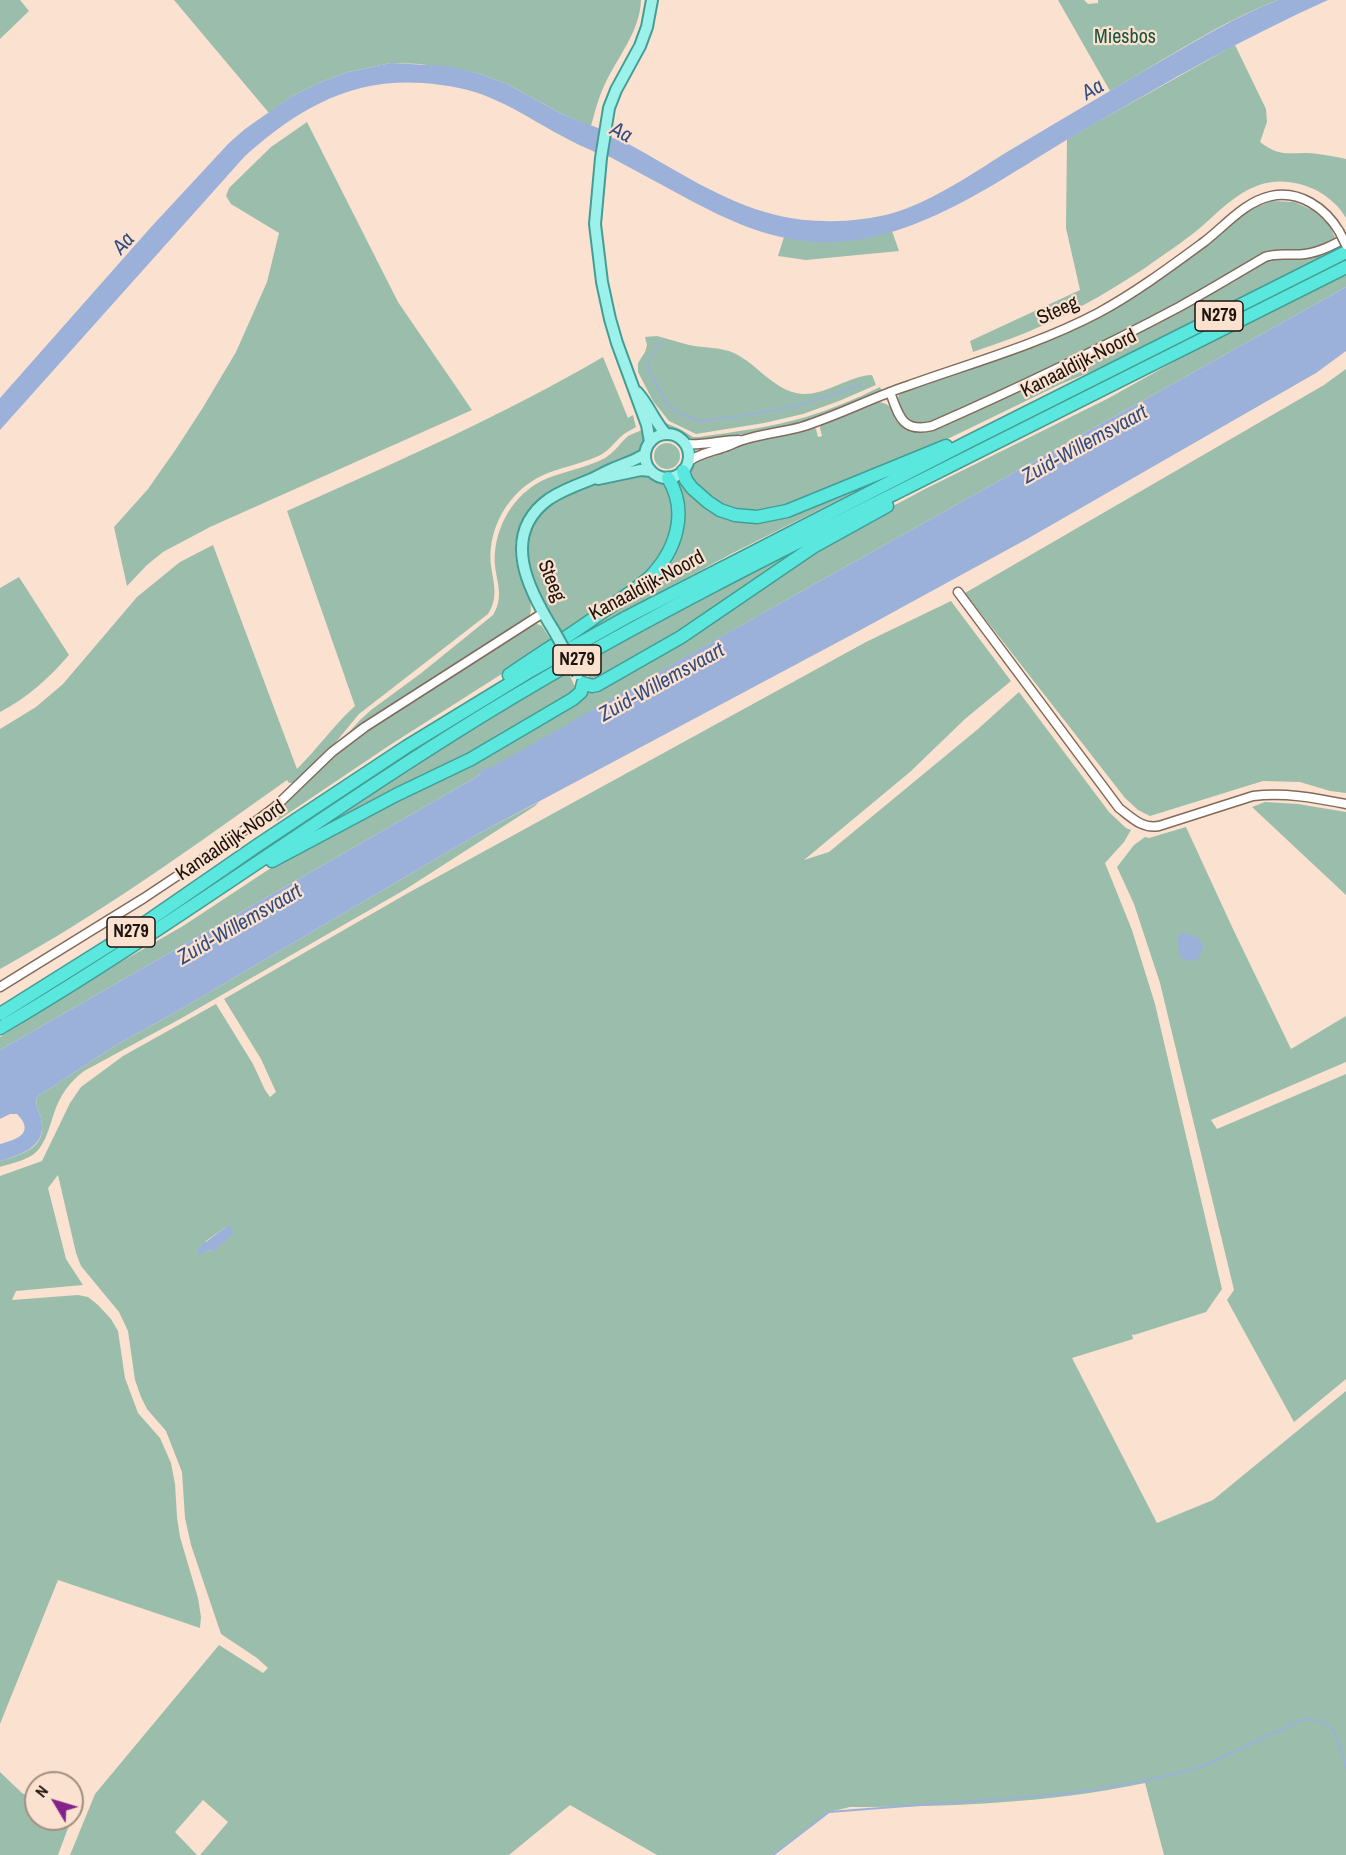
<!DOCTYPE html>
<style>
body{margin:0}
#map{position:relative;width:1346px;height:1855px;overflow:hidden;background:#fbe1cf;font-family:"Archivo Narrow",sans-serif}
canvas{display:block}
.north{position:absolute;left:24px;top:1771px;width:60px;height:60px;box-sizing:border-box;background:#fbe1cf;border:2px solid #a28f81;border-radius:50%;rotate:308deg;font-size:16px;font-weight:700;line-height:24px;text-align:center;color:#1c140d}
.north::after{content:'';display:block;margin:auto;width:21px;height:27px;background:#84228c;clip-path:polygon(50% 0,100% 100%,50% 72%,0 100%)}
</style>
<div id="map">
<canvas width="1346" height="1855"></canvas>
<div class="north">N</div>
</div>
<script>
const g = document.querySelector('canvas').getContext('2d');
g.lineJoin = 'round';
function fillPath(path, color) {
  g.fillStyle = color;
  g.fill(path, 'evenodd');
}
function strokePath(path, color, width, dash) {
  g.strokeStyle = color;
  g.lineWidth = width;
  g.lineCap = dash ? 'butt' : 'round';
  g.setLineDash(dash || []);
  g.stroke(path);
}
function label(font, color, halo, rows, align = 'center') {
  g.font = font + ' "Archivo Narrow",sans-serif';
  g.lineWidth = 4.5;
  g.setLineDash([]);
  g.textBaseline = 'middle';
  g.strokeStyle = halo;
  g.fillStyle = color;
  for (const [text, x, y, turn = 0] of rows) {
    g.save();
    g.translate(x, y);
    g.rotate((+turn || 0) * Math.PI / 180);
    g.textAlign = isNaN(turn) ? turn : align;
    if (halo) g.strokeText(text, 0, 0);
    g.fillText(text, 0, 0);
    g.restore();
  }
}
fillPath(new Path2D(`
 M0 0H20L29 11 0 39Z
 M174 0H641C640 32 617 57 604 86 598 99 595 112 591 126L564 115 505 83 477 73 420 64 391 63 348 72 321 82 292 96 269 113Z
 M1058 0H1084L1088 4 1098 3V0H1278C1220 22 1164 60 1110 91Z
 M1235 45 1266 109 1267 122 1260 142C1282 160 1294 150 1318 154 1327 155 1337 157 1346 159V218C1330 189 1289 174 1259 185 1236 193 1218 212 1200 228 1183 242 1163 255 1145 268 1114 288 1083 307 1050 322 1025 334 999 343 973 352L970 341 1080 290 1066 228 1067 139Z
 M307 122 398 302 472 410 210 527 163 552 147 565 127 586 114 527 148 489 176 449 202 409 236 352 267 282 279 233 231 204 226 196 229 188 271 147Z
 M1272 201 1295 202 1314 211 1329 224 1336 240 1308 251 1271 252 1151 318 1037 375 932 422C910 429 905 419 897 401L899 395 904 390 996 360 1047 340 1210 241 1247 212 1256 207Z
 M892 231 899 251 806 260 778 256 784 237C824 243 853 241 892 231Z
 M1320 255 1322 257 1110 364 1061 384 929 448 821 495 764 513 726 508 692 483 689 473 691 467 699 459 755 441 813 427 816 429 818 437 822 436 820 428 821 425 877 402C894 403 890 413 901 420 908 424 917 427 925 431L1272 259Z
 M1346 274V287L802 591 490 769 489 767 478 774 480 775 0 1050V1037L119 963 183 926 280 862 586 691 850 529 925 489 1107 399 1213 340Z
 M657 336C668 339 678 342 689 345 703 348 721 347 734 353 757 364 771 387 796 393 821 399 847 376 872 375L876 385 839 401 803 414 764 423 696 434 669 421 653 401 638 372V363L645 352 647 345 645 337Z
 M603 357 628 418 633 415 636 427C633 429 628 431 624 434 614 442 609 452 596 457 580 464 563 467 548 473 517 485 495 514 491 547 487 572 503 591 488 614L359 714 326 754 297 783H289L287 780C193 847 100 914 0 969V729L36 707 63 684 137 597 180 562 213 545 297 769C317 749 334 725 355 706L287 511C394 463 502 416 603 357Z
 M1346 369V793L1330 791 1300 782 1263 781 1150 816 1138 810 1125 798 965 593 1324 385Z
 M880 387 882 391 815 418 795 424 751 433 697 441C687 440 668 430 661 421L680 429 693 437H699C735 432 771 427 806 417 831 409 856 399 880 387Z
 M645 429C646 440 644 447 637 455 585 478 499 493 518 570 522 586 536 601 529 618L343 739 360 720 371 710 420 674 493 615C507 592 492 576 495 552 498 520 518 490 548 478 566 471 588 467 605 458 615 452 620 443 628 436 633 433 640 431 645 429Z
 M654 456a13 13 0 1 1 26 0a13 13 0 1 1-26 0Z
 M900 469 731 554 556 648 670 556 675 480 681 478 689 489 752 519Z
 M639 473 648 475 667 485 674 500 671 539 647 574 563 635C554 617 543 604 535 584 502 503 583 488 639 473Z
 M829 533 724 606 595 681 587 679 589 677 580 664 729 583Z
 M19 577 69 655C49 678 27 698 0 712V588Z
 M951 601 1011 681 965 719 910 772 804 860 829 852 978 729 1019 692 1109 812 1126 828 1131 830 1124 842 1105 863 1132 930 1155 1004 1222 1289 1206 1312 1134 1335 1132 1334 1133 1339 1072 1358 1157 1523 1213 1500 1346 1391V1855H1164L1145 1783C1051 1803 947 1807 850 1807L829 1812 772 1855H657L570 1805 509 1855H200L228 1822 203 1800 175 1832 197 1855H70L95 1794 219 1645 263 1673 268 1668 257 1658 221 1634 191 1545 185 1518 182 1472 166 1431 147 1409 141 1397 135 1380 128 1331 119 1312 81 1266 76 1253 58 1175 48 1188 66 1259 83 1285 16 1291 12 1300 78 1295 88 1297 98 1305 111 1319 118 1331 125 1378 138 1413 160 1438 171 1463 175 1484 177 1517 180 1537 198 1598 201 1617 200 1628 58 1580 0 1724V1176L42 1161 70 1103 81 1087 123 1056 216 1004 253 1064 265 1090 270 1097 276 1092 261 1059 224 999 408 893 866 642ZM226 1227 213 1252 209 1250 203 1252 206 1241Z
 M537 624 542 626 552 642 390 745 277 821 271 813 333 756 362 732 530 626Z
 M568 671 574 685 576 686 573 693 469 757 296 844 406 770Z
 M539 802 535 806 406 889 180 1019 84 1071C74 1079 66 1087 60 1099 50 1117 49 1145 31 1156 22 1161 10 1164 0 1167V1161C24 1154 50 1147 40 1115 38 1108 35 1105 37 1097L116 1045 176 1012 478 834Z
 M1265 802 1298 804 1346 812V895L1252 807Z
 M1186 827 1233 929 1291 1049 1346 1016V1062L1211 1120 1217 1129 1346 1074V1379L1294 1422 1227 1300 1234 1290 1160 983 1134 904 1117 867 1134 845 1145 837 1149 838Z
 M0 1772 22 1793 36 1800V1819L71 1820 58 1855H0Z`), '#9bbeac');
fillPath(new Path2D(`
 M1278 0H1328C1245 37 1167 82 1089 127 1005 174 917 247 815 242 764 239 719 216 675 192 654 181 633 169 612 158 606 155 600 154 595 152 584 147 572 142 562 136 539 124 517 109 493 99 472 89 447 85 423 83 350 78 298 109 245 156L0 430V398L152 226 229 143 245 129 292 96 321 82 348 72 391 63 446 66 477 73 505 83 564 115 598 128 613 138 625 142C673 168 722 202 776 215 812 224 857 223 893 213 936 200 974 172 1012 149 1062 119 1111 90 1161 61 1199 39 1237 16 1278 0Z
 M1346 287V351L1316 373 1027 539 855 633 478 834 176 1012 116 1045 37 1097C35 1105 38 1108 40 1115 50 1146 23 1154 0 1161V1144C16 1140 36 1133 17 1114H10L0 1119V1050L480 775 477 774 490 766V768L802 591Z
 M1182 932 1198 938 1203 944 1202 951 1198 959 1188 961 1180 956 1177 939Z
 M231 1226 233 1234 213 1252 209 1250 199 1254 197 1251 199 1247 226 1227Z`), '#9cb1d9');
strokePath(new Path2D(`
 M662 342 650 358 647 368 668 405 675 411 699 421 747 415 791 407 833 395 861 384
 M773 1855 829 1812 1049 1795 1094 1790 1153 1779 1201 1767 1304 1719C1310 1720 1318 1720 1323 1722 1339 1730 1342 1753 1346 1769`), '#9cb1d9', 2);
const minor = new Path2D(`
 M890 392C899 417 903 433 932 426 1016 389 1098 350 1179 307 1208 291 1236 274 1265 257 1278 252 1291 256 1305 254 1320 252 1333 245 1346 238
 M685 444C702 446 721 440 739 440
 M688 462C698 454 710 452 722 448 729 446 736 442 743 440 762 434 782 432 801 427 837 416 871 398 907 386 971 363 1037 345 1098 313 1135 293 1170 267 1204 242 1225 226 1244 202 1271 196 1300 190 1325 208 1339 231
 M958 592 1119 808C1132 818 1142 829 1159 826L1253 796C1285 792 1315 798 1346 804
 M0 987 144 898 231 840 275 807 332 752 365 727 543 613`);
const major = new Path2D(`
 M637 392C649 405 654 421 666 434
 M645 456a22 22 0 1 1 44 0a22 22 0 1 1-44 0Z
 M650 442 647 425 617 343 610 319 602 282 595 224 601 158 609 108 616 90 640 46 647 27 652 0
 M598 479 641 470 651 471
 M554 631C529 591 499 535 549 499 561 491 574 486 587 481 595 478 603 473 612 469 623 464 635 461 645 454`);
const highway = new Path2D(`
 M683 471 686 480 692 488 708 502 720 510 735 515 757 517 787 511 946 446
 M509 675C539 654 571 635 601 613 617 602 634 591 649 578 676 551 689 512 668 478
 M272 861 396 795 471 759 573 699 581 692 583 683 592 686 597 685 681 637 813 547 887 506
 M0 1014 145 923 258 845 406 747 532 670 627 617 968 442 1346 252
 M0 1028C179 923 344 797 523 691 648 617 778 552 908 487 1054 413 1200 340 1346 267`);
strokePath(minor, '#816b5b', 11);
strokePath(major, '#449d95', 14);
strokePath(highway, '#449d95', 15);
strokePath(minor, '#fff', 8);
strokePath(major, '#9cf1eb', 10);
strokePath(highway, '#5ae7de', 12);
const minorBridge = new Path2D(`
 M1339 231 1346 245`);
const majorBridge = new Path2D(`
 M554 631 578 674`);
strokePath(minorBridge, '#816b5b', 11, []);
strokePath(majorBridge, '#449d95', 14, []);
strokePath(minorBridge, '#fff', 8);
strokePath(majorBridge, '#9cf1eb', 10);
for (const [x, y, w] of [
 [1219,316,48],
 [577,660,48],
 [131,932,48]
]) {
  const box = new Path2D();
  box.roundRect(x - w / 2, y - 15, w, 30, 4.5);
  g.fillStyle = '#fbe1cf';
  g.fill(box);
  strokePath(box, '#1c140d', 1.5);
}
label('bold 18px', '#1c140d', null, [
 ["N279",1219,316],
 ["N279",577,660],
 ["N279",131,932]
]);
label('20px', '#1a543c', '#fbe1cf', [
 ["Miesbos",1125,38]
]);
label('20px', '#1c140d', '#fbe1cf', [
 ["Steeg",1058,311,-24],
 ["Kanaaldijk-Noord",1079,364,-27],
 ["Steeg",551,581,68],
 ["Kanaaldijk-Noord",647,586,-28],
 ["Kanaaldijk-Noord",231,841,-34]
]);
label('italic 21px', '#314c7f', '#fbe1cf', [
 ["Aa",1093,90,-30],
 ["Aa",621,133,27],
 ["Aa",124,244,-48],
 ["Zuid-Willemsvaart",1085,445,-29],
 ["Zuid-Willemsvaart",662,683,-29],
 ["Zuid-Willemsvaart",240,925,-30]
]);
</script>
